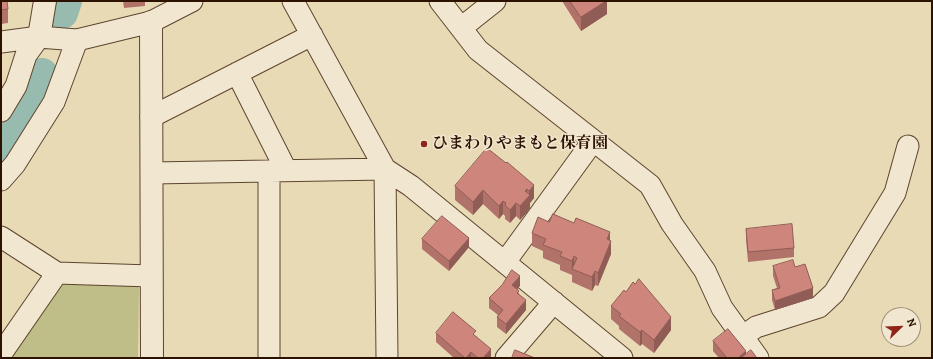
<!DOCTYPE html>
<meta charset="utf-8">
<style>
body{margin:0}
#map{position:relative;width:933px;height:359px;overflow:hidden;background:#e9dab6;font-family:Alegreya,serif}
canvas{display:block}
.frame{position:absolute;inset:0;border:2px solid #2e1200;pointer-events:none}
.north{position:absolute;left:881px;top:307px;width:40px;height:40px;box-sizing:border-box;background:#f1e7d0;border:1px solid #a3927d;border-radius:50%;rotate:67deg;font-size:11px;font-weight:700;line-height:16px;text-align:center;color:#2e1200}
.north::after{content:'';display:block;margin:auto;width:14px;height:18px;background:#8f2418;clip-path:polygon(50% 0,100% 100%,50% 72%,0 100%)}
</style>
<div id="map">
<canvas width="933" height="359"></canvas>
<div class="frame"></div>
<div class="north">N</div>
</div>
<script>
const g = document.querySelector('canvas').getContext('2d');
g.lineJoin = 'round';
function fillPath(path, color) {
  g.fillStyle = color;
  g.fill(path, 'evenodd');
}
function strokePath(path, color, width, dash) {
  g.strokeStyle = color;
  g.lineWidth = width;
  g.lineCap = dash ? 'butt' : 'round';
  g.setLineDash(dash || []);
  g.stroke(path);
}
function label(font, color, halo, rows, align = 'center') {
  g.font = font + ' Alegreya,"Noto Serif JP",serif';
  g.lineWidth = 3;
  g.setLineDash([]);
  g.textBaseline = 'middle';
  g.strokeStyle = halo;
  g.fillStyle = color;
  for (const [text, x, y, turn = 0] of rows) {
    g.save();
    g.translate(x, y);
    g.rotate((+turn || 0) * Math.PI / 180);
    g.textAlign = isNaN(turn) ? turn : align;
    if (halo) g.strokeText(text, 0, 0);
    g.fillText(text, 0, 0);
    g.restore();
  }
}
fillPath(new Path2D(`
 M63 282 133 283 139 288 138 358H8Z`), '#bfbd88');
strokePath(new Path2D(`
 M62 13 66 1
 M1 147C19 125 31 100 42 74`), '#97bbae', 32);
const minor = new Path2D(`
 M293 1 385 169 387 358
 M440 1 478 50 650 185 672 224 705 271 722 308 758 358
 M461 28 495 1
 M1 42 39 37 77 40 151 22 192 1
 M237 73 286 170
 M1 111 16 86 26 55 39 37
 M151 117 312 35
 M269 171V358
 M152 173 385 169 411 186 622 358
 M1 180 15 164 54 102 77 40
 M1 237 57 273 151 276
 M505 262 593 141
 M742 337 756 327 819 307 834 293 895 193 908 146
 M1 354 57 273
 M506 358 554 302`);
const tertiary = new Path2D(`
 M151 22 152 358
 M39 37 45 1`);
strokePath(minor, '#5d442e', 23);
strokePath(tertiary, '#5d442e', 24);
strokePath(minor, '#f1e7d0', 21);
strokePath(tertiary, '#f1e7d0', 22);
fillPath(new Path2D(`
 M1 1 8 9V23L1 24Z
 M123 1H145V6L124 8Z
 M562 1H607V14L581 31Z
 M507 162 534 198 530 203V209L520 220 516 216 510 223 505 219V216L503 214 499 219 483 204 473 215 455 200V186L506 163Z
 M549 222 610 240 611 254 598 286 595 285 592 291 572 282V274V275L560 270V265L543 258V251L532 246V233Z
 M746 229 794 248V257L748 262 746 239Z
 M422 239 469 247 449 271 422 249Z
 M773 266 795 267 813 298 775 310 772 300V290L777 288 773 276Z
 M520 286 517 289 526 310 506 334 497 327V317L498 315 489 308V298Z
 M611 306 671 330 654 353 642 344 640 346 619 329V326L611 319Z
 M436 333 476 336 491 358H454L436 342Z
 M713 341 746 354 757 358H719L713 351Z`), '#b1726a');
fillPath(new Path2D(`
 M606 1H607V14L581 31V17Z
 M534 185V198L530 203V209L520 220V206L525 191 527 189V198L529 196V191Z
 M483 190V204L473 215V202Z
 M503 201V214L499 219V206Z
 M516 203V216L510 223V210Z
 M610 232V244L611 241V254L598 286V273L607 239Z
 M469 238V247L449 271V261Z
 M574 256V270L572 269V275V261Z
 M595 271V285L592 291V277Z
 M520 276V286L512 295V285Z
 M813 288V298L775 310V301Z
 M526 300V310L506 334V324Z
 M671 317V330L654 353V340Z
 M642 330V344L640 346V332Z
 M491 349V358H483Z
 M746 351V358H738Z
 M471 352V358H466Z`), '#905d56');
const building = new Path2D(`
 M1 1H7L8 9 1 10Z
 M570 1H606L581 17Z
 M487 148 506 163 507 162 534 185 529 191 527 189 525 191 530 195 520 206 516 203 510 210 505 205 506 203 503 201 499 206 483 190 473 202 455 186Z
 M553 214 574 223 576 218 610 232 607 239 611 241 598 273 595 271 592 277 572 269 577 258 574 256 572 261 560 256 562 252 543 245 546 239 532 233 538 217 549 222Z
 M442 216 469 238 449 261 422 239Z
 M792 224 794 248 748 252 746 229Z
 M793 260 795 267 805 264 813 288 775 301 772 290 780 288 773 266Z
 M512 270 520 276 512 285 519 291 517 293 526 300 506 324 497 317 503 310 489 298 502 285Z
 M639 279 671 317 654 340 642 330 640 332 619 316 621 314 611 306 624 290 626 292 633 282 635 284Z
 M453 312 476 331 473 334 491 349 483 358H478L471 352 466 358H465L436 333Z
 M728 329 746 351 738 358H727L713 341Z
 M515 350 535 358H512Z
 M751 350 757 358H741Z`);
fillPath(building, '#ce857b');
strokePath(building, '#905d56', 1);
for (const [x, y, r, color] of [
 [424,144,4,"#8f2418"]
]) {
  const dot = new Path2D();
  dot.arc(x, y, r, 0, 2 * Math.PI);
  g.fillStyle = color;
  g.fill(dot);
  strokePath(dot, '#f1e7d0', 1.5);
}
label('bold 16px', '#2e1200', '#f1e7d0', [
 ["ひまわりやまもと保育園",432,144]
], 'left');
</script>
